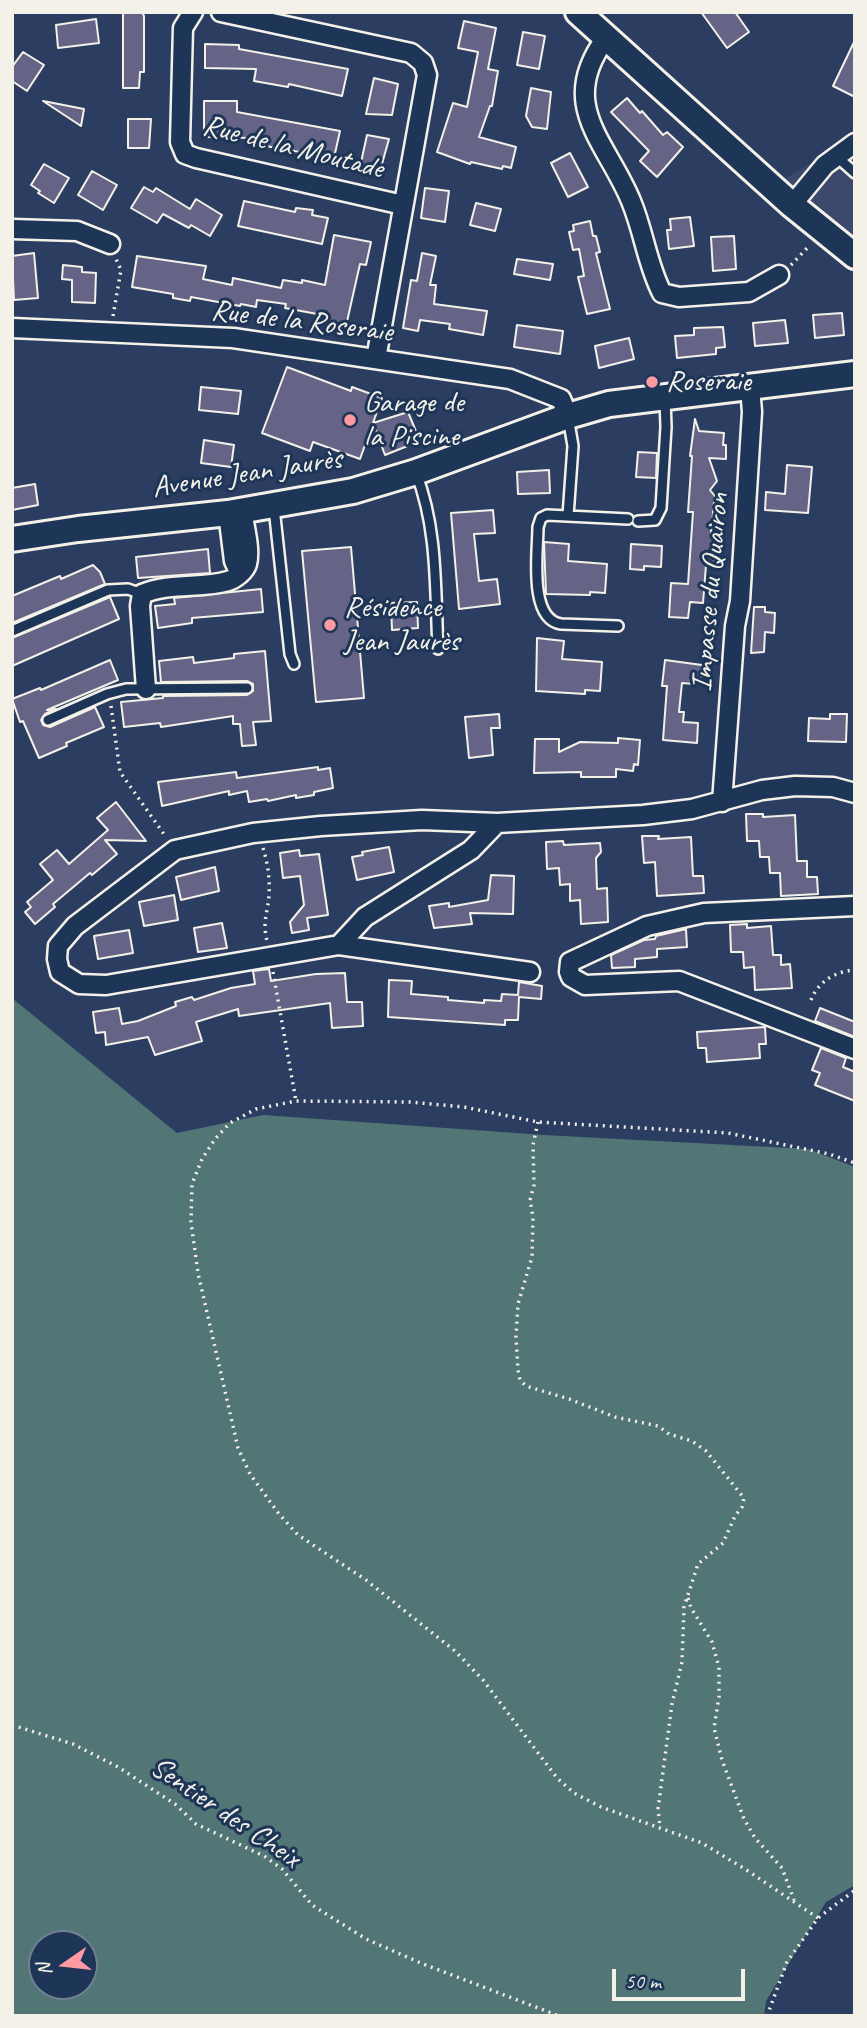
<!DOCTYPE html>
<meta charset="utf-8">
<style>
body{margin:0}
#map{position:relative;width:867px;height:2028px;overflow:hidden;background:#2b3e61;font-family:Caveat,sans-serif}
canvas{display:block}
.frame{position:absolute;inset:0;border:14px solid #f4f1e8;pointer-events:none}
.north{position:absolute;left:28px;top:1930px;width:70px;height:70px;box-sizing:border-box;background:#1d3557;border:2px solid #738091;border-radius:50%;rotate:256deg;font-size:19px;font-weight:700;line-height:28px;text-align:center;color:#f4f1e8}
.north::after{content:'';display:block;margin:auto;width:24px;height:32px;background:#ff9aa2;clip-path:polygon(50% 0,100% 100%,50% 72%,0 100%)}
.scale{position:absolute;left:612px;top:1969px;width:133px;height:32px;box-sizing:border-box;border:4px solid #f4f1e8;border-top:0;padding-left:9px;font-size:21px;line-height:24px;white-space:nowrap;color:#f4f1e8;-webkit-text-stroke:5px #1d3557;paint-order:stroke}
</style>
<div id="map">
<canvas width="867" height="2028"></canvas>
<div class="frame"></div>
<div class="north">N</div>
<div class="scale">50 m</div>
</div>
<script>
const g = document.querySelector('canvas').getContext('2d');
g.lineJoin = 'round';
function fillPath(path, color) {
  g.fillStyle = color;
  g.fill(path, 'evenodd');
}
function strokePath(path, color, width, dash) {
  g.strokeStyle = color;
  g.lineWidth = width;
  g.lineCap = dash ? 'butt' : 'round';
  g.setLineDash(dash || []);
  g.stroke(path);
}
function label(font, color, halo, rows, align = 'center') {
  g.font = font + ' Caveat,sans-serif';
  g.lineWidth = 6;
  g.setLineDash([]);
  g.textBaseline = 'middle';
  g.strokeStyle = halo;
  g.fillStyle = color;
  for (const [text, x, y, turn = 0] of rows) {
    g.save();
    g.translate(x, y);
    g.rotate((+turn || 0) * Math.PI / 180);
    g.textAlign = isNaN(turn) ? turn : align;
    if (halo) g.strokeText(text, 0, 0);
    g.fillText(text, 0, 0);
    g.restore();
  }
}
fillPath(new Path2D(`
 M855 137V241L783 180Z`), '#3c496c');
fillPath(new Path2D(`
 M12 998 177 1133 263 1115 544 1135 808 1149 855 1167V1885L826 1902 766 2001 764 2016H12ZM42 1944H84V1986H42Z`), '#527576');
const building = new Path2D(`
 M123 12H142L144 16V72H140L139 88H123Z
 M701 12H735L749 32 727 48Z
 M96 19 99 43 58 48 56 25Z
 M464 21 496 28 488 69 498 71 492 106H490L479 137 516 147 511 168 503 166 502 169 471 162 470 164 437 152 453 103 467 107 478 52 458 48Z
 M523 32 545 36 539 69 517 65Z
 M855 40V97L833 86Z
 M205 44 239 45V49L348 69 342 96 289 84 288 87 254 81 256 69 205 68Z
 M23 52 44 65 27 91 12 81V67Z
 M374 78 398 84 392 115 366 114Z
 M531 88 551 92 547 129 532 127 526 116Z
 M627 98 640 113 642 111 663 135 667 132 683 147 657 177 640 161 649 151 611 112Z
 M43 101 84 109 81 126Z
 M204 101H237V112L340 131 334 158 248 143 249 138 206 137V129H204Z
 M128 119H151L149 148H128Z
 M367 135 389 139 380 171 360 167Z
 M570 153 588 187 568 197 551 163Z
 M44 164 69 178 54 203 38 193 40 191 31 185Z
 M92 171 117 185 103 210 78 195Z
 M144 187 153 192 156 188 190 209 196 199 222 215 210 236 191 225 189 228 163 214 157 223 131 208Z
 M425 188 449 191 445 222 421 218Z
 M244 201 295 212 296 208 313 210 312 215 328 218 322 244 238 226Z
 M476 203 501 209 495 231 470 225Z
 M690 217 694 246 669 249 667 230H671L670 219Z
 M590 221 593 236H596L600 252 596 253 610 309 587 314 578 277 584 276 579 249 573 250 569 232 574 231 573 225Z
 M334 235 371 242 366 265 360 264 346 326 327 322 328 316 285 308 286 304 257 300 256 307 241 304 240 306 191 297 190 301 173 298V294L132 287 137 256 206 266 203 279 232 285 233 278 281 288 283 280 302 283V280L325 285Z
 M734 236 736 269 713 271 711 237Z
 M34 253 38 298 14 300 12 256Z
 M422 253 436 256 430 285H436L434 304 487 311 483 335 449 329 450 324 420 320 418 331 403 328 411 280 417 281Z
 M517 259 553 264 550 280 514 274Z
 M63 265 82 267V272L96 273 95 303 72 302V280L62 279Z
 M842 313 844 335 815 338 813 315Z
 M785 320 788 343 755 346 753 323Z
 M517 325 563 331 560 354 514 347Z
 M723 327 725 347 716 348V354L677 358 675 336 694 335V328Z
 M629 338 634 359 599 368 595 346Z
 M287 367 351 391 352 387 382 398 360 459 313 442 310 451 262 433Z
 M201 387 241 391 238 414 199 410Z
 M408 412 420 441 385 455 373 423Z
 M695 419 699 431 724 433 723 445H726V459L709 458 717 481 710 490 718 500 714 503 711 533H716L714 565H706L703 603 690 602 688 618 669 617 671 583 688 584 693 512H688L692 456H690Z
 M204 440 234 445 231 467 201 463Z
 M638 452 657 453 656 478 636 477Z
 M787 465 812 467 808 513 765 510 766 492 785 494Z
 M549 470 550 493 518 494 517 472Z
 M35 484 38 505 12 510V488Z
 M493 510 495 533 474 534 479 581 497 579 500 604 459 609 451 513Z
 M544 542 569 544 568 561 607 564 605 593 590 592V595L546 594Z
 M631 544 662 546 661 567 644 566V570L630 569Z
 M351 547 364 698 316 702 302 551Z
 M208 549 210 573 138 578 136 557Z
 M93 565 100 572 105 584 12 623V596L60 576 61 579Z
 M261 589 263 612 192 618V623L158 628 155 606 175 604 174 598Z
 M110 597 119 619 12 666V638Z
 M417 602 418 628 392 630 391 603Z
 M754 607H765V612L775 613 774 633 765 632 764 652 751 653Z
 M537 638 564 641 562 659 602 662 600 691 585 690V694L536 691Z
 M265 651 271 721 253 722 256 745 242 746 240 724H233V716L161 727 160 723 124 727 121 702 163 698V696L247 695 253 691V684L247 681 161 682 159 661 193 657 194 663 234 658V654Z
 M110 660 118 680 47 710 56 709 45 714 41 720 43 725 50 727 95 707 104 727 66 743 67 746 39 758 23 721 20 722 12 699 40 688 41 690Z
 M665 660 702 665 701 679H695L694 684 682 683 679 712H684L683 722 698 723 697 743 663 740 667 686H662Z
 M499 714 500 728H491L493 755 469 758 465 717Z
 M830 714H847L846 742 808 741 809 718 830 719Z
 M618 738 640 740 638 765 634 764 633 771 616 769V777H581V772L534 773 535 739H559V752L580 742 618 743Z
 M318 767V770L330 768 333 788 314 792V795L296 798V795L268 801 267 799 249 802 247 791 229 795V791L162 806 158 782 236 772 237 778Z
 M116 802 146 841 105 840 117 854 92 875 90 873 53 904 55 907 35 924 25 912 31 907 27 902 53 880 40 864 57 850 69 864 108 830 97 818Z
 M746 814H763V817L795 815 797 861H807V877H817L818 894 781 896 780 873H770L769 857H760L759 841H747Z
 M642 836H659L658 839 691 837 693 876H703L704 893 657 896 655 862 644 863Z
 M563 841 564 845 600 843 601 852 596 858 597 889 607 888 608 922 581 924 580 900 570 901V884L560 885 559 868 547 869 546 842Z
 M389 847 394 872 357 880 352 857 363 855 362 852Z
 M299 850 300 856 319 854 328 915 307 918 309 930 292 933 290 922 304 905 300 876 283 878 280 853Z
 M215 867 219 891 181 900 176 877Z
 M491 875 514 876 513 914 470 913 472 924 434 928 429 906 449 903V907L488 900Z
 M174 895 178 920 144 926 139 902Z
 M222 923 227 948 198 952 194 928Z
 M747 924V928L771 926 773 955H781V965L790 964 792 988 755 990 754 967 744 968 743 952H731L730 925Z
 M686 929 687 947 657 949V957L635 959V967L612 968 611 955 644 940 655 939 656 936Z
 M129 930 133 953 98 959 94 936Z
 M269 969 271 981 316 974 345 973 347 1002H362L363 1026 332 1028 330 1003 239 1016 238 1009 196 1022 202 1041 155 1055 148 1037 106 1045 105 1032 96 1033 93 1012 119 1008 122 1024 138 1021 176 1006 175 1002 192 997 194 1000 231 988 255 984 253 971Z
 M389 980 412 981 411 994 448 997V1000L484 1003V1000L501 1001 502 994 518 995 519 982 542 986 541 999 519 997 518 1020H505V1025L388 1017Z
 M820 1008 855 1022V1037L815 1021Z
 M765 1027 766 1044H759L760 1058 707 1062 706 1048H698L697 1032Z
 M821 1048 846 1058 843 1067 855 1072V1101L815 1085 820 1073 812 1070Z`);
fillPath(building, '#656487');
strokePath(building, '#f4f1e8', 2);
const service = new Path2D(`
 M836 156 855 173
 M568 417 573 446 568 516
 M416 473C438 529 435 590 438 649
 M274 508 290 654 294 664
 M638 521 655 520 661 508 666 427 665 398
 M618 626 561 624C528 619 538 551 538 527L541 518 547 515 628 519
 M12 631 108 590 128 589 142 594
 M48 720 107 694 126 689 247 688`);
const minor = new Path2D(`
 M193 12 183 28 180 142 185 154 196 158 403 205
 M221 12 411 53 423 63 427 75 376 359
 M606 38C556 105 607 142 631 201 644 232 647 264 662 293L679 297 749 292 779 275
 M792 205 825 165 855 143
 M12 229 77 231 110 244
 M12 328 233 338 510 379 561 399 568 416
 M228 513 234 561 240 574
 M146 689 140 606 142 594C171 582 201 589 228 581 235 579 245 571 247 564 251 549 244 526 242 510
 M722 802 735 626 740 601 752 412 750 387
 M497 823 471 850 365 917 339 945 106 985 79 984 60 972 57 959 58 946 75 926 175 850 253 833 321 826 422 820 497 823 643 815 692 809 762 790 795 786 833 787 855 793
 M855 906 704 913 647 926 570 962 569 972 571 977 585 985 679 981 855 1049
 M339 945 530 972`);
const secondary = new Path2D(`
 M578 12 792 205 855 256
 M12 539 78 529 228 513 353 491 416 472 568 416 609 404 855 374`);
strokePath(service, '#f4f1e8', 14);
strokePath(minor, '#f4f1e8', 23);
strokePath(secondary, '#f4f1e8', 30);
strokePath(new Path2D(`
 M791 265 810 245
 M113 316 121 270 116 259
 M111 706 120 772 166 837
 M263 848C268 864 270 879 269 895 268 913 262 920 267 941
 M273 972 296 1101
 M811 1000C818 982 835 971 855 970
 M538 1122 533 1145 534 1185 530 1200 533 1217 532 1257 518 1304 516 1337 518 1370 520 1380 526 1386 569 1399 615 1417 658 1426 669 1434 692 1441 706 1451 744 1498 742 1507 735 1516 723 1543 698 1564 684 1607 682 1662 672 1704 658 1809 660 1827
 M688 1598 691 1608 712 1642 719 1667V1697L714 1728 722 1760 744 1819 755 1838 782 1868 794 1900
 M12 1725 73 1744 118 1767 175 1804 196 1824 264 1856 282 1869 312 1905 366 1939 423 1964 559 2016
 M818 1918 745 1869 702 1843 601 1807 574 1793 557 1778 483 1680 455 1651 366 1580 298 1535 279 1514 250 1474 238 1448 198 1273 191 1222 192 1184 202 1159 215 1139 230 1123 256 1109 296 1101 410 1102 464 1107 538 1122 728 1133 829 1154 855 1163
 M767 2016 787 1962 818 1918 855 1890`), '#f4f1e8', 3.5, [2, 5]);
strokePath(service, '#1d3557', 9);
strokePath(minor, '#1d3557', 18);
strokePath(secondary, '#1d3557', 24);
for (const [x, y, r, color] of [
 [652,382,7,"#ff9aa2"],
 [350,420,7,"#ff9aa2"],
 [330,625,7,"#ff9aa2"]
]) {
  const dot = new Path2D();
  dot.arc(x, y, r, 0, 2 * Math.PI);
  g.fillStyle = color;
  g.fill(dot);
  strokePath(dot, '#1d3557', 2.5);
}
label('30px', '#f4f1e8', '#1d3557', [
 ["Rue de la Moutade",293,148,14],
 ["Rue de la Roseraie",302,322,7],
 ["Avenue Jean Jaurès",247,474,-9],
 ["Impasse du Quairon",711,592,-85],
 ["Sentier des Cheix",225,1813,34]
]);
label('30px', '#f4f1e8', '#1d3557', [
 ["Roseraie",666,382],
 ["Garage de",364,403],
 ["la Piscine",364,437],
 ["Résidence",344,608],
 ["Jean Jaurès",344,642]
], 'left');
</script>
